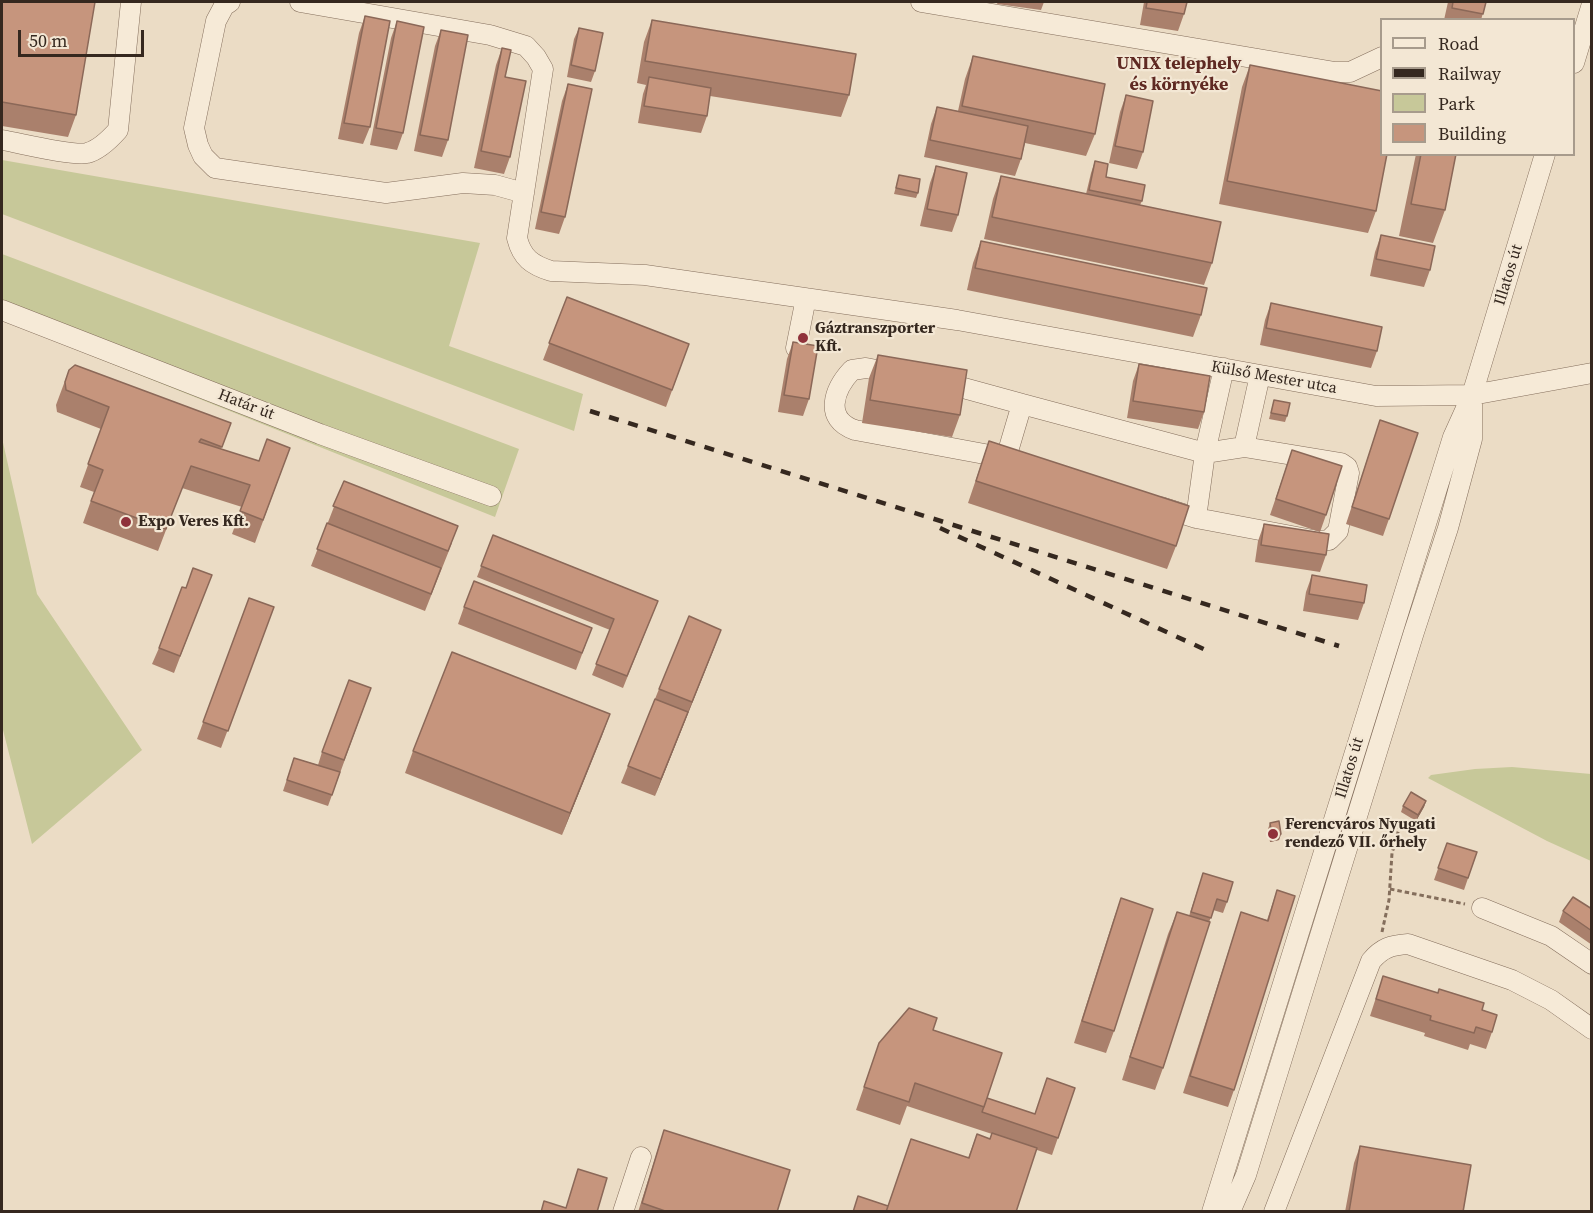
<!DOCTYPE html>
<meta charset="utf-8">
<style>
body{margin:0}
#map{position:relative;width:1593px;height:1213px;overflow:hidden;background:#ebdcc5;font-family:"Source Serif 4",serif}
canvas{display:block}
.frame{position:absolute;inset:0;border:3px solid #35281f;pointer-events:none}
.legend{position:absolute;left:1380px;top:18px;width:195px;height:138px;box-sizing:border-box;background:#f3e7d4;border:2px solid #a79b8c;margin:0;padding:8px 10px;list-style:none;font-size:18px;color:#35281f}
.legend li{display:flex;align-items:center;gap:12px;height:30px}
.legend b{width:30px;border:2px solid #a79b8c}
.scale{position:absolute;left:18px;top:30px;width:126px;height:27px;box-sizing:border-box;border:3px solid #35281f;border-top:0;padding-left:8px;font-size:18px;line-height:21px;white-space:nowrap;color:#35281f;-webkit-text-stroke:4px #f3e7d4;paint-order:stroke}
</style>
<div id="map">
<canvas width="1593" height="1213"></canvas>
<div class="frame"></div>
<ul class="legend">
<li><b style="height:8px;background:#f6ead7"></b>Road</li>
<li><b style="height:8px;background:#35281f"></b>Railway</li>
<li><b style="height:16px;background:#c7c899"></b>Park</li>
<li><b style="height:16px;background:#c6957d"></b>Building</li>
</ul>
<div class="scale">50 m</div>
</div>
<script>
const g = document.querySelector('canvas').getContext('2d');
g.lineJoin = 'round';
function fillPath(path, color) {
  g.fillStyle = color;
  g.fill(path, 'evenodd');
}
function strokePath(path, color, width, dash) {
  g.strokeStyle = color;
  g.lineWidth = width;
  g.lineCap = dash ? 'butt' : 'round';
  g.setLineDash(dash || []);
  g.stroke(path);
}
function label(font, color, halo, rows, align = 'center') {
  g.font = font + ' "Source Serif 4",serif';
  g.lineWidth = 4.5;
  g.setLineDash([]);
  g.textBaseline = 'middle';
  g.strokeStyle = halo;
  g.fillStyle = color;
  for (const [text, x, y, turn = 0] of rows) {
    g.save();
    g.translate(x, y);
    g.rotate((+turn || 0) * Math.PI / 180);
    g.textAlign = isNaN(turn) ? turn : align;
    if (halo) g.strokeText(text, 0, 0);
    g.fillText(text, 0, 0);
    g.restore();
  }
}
fillPath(new Path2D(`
 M2 160 480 243 449 346 583 394 574 431 2 214Z
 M2 254 519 449 495 517 2 320Z
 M2 438 37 594 142 750 32 844 2 726Z
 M1512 767 1591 774V861L1547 841 1428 778 1431 775 1475 769Z`), '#c7c899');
const minor = new Path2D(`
 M230 2 224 6 216 21 194 128 198 145 203 156 215 168 386 193 463 183 495 185 524 193
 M300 2 490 35 526 46 536 57 543 69 517 238C522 258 532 265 551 271L645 275 957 320 1376 396 1472 395 1592 373
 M921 2 1335 72H1350L1382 57
 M1574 63 1592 4
 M2 140C20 143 71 156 87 153 99 150 110 139 118 130L131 2
 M2 310 320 434 491 496
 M796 348 806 298
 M897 374 866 368 852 370C834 389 823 419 855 430L1006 458
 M938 381 1022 404
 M1244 447 1260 375
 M1021 463 1006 458 1022 404 1205 453 1244 447 1341 463 1347 467 1349 473 1338 531 1329 540 1318 541 1196 518 1205 453 1224 368
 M1161 507 1196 518
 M1482 908 1551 936 1592 964
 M623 1212 641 1157
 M1212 1212 1453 437 1472 395 1545 154
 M1230 1212 1246 1175 1414 632 1448 528 1472 439V404
 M1274 1212 1371 961C1382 948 1391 945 1408 944L1512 980 1551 1000 1592 1029`);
strokePath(minor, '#846e5c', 21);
strokePath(new Path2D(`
 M1390 889 1465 904
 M1382 932 1389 900 1392 853 1401 822`), '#846e5c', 3, [4.5, 3]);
strokePath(minor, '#f6ead7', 20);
strokePath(new Path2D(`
 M590 411 1339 646
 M940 528 1208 651`), '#35281f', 4.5, [10, 10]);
fillPath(new Path2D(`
 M2 2 76 115 68 137 2 126Z
 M998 2H1044L1041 10 997 4Z
 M1144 2H1187L1184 14 1178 31 1140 25Z
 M1448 2H1486L1481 20H1444Z
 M365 16 370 127 363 144 338 139 359 33Z
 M652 20 849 95 841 117 710 96 707 116 701 133 638 123 643 94 646 85 637 83 644 42Z
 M397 21 403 133 397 150 370 145 391 38Z
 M579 28 595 71 591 82 567 77 574 39Z
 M441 30 448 140 442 157 414 151 435 46Z
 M502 48 505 77 510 157 504 174 474 168 496 65Z
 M973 56 1095 134 1086 156 1025 143 1021 159 1015 176 924 157 931 124 937 107 958 111 965 79Z
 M1250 65 1376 211 1368 233 1219 204 1242 87Z
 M568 84 565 217 559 234 535 229 562 101Z
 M1126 95 1143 152 1137 169 1109 163 1120 112Z
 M1416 154H1456L1445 210 1433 243 1399 236Z
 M1095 161 1106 177 1142 201 1140 205 1212 263 1204 285 984 239 993 199 1001 176 1086 194 1091 173Z
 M936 166 958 215 952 232 920 226 930 183Z
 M899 175 918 193 916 198 894 194Z
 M1381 235 1430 270 1424 287 1370 276 1375 252Z
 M981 241 1201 315 1193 337 967 290 973 263Z
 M567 297 689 344 666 407 543 360Z
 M1271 303 1377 351 1371 368 1260 345 1265 320Z
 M793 342 809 399 803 416 778 412 787 359Z
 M878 355 960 415 952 437 862 423 869 378Z
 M1139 364 1204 412 1198 429 1127 418 1133 381Z
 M69 370 231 423 221 449 259 461 290 448 255 543 232 534 242 507 182 488 158 551 83 523 94 492 80 487 101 429 57 412 56 405Z
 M1274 400 1287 416 1285 422 1269 419Z
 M1380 420 1389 519 1383 536 1346 524Z
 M989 441 1176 546 1167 569 968 503Z
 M1292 450 1326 515 1320 532 1270 515Z
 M344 481 452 543 425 611 311 566Z
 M1264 524 1326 555 1320 572 1255 562 1258 541Z
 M493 535 658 601 623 688 592 675 610 630 477 577Z
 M1312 575 1364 603 1358 620 1303 611 1306 592Z
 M205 592 174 673 152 664 159 648Z
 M249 598 274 607 221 748 197 739Z
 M464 607 586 644 576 670 458 624Z
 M715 646 655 796 621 783 659 689Z
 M371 688 328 806 283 791 294 758 318 765 322 752Z
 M610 714 562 835 405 773 413 751Z
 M1426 801 1424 807 1416 821 1401 812 1403 806Z
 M1270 823 1281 834 1279 840 1270 842 1268 829Z
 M1447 843 1477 852 1464 890 1434 880Z
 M1203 873 1227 902 1223 913 1213 910 1163 1068 1155 1090 1122 1080 1168 934 1177 912 1189 916Z
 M1277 890 1234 1090 1228 1107 1183 1093 1241 912 1267 920Z
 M1121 898 1114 1031 1106 1053 1074 1043 1113 921Z
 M1592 909V945L1559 922 1563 911Z
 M1383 976 1482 1010 1492 1032 1486 1049 1470 1044 1468 1050 1424 1036 1425 1033 1370 1016Z
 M933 1030 986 1100 1035 1114 1075 1088 1052 1155 1037 1150 888 1206 911 1139 968 1158 977 1134 990 1139 992 1134 907 1106 900 1125 856 1110 879 1043Z
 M664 1130 777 1212H638Z
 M1360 1146 1463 1212H1345L1354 1163Z`), '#aa806c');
fillPath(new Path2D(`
 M721 630 715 646 655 796 661 779Z
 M610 714 602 736 562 835 570 813Z
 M1426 801 1424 807 1416 821 1418 815Z
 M1281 834 1279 840 1270 842 1272 836Z`), '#8b6858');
const building = new Path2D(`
 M2 2H95L76 115 2 102Z
 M1147 2H1187L1184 14 1146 8Z
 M1453 2H1486L1483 14 1452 8Z
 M365 16 390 21 370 127 344 123Z
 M652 20 856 54 849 95 645 61Z
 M397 21 424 27 403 133 376 128Z
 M579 28 603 33 595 71 571 65Z
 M441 30 468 35 448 140 420 135Z
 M502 48 511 50 505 77 526 81 510 157 481 151Z
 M973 56 1105 84 1095 134 962 106Z
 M1250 65 1382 91V154H1387L1376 211 1227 181Z
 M649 77 711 88 707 116 644 106Z
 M568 84 592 89 565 217 541 212Z
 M1126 95 1153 101 1143 152 1115 146Z
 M937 107 1028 126 1021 159 930 140Z
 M1421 154H1456L1445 210 1411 204Z
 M1095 161 1108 164 1106 177 1145 185 1142 201 1089 190Z
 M936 166 967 173 958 215 927 209Z
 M899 175 920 179 918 193 896 188Z
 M1001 176 1221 222 1212 263 992 217Z
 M1381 235 1435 246 1430 270 1376 259Z
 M981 241 1207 288 1201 315 975 268Z
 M567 297 689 344 672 390 549 343Z
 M1271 303 1382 327 1377 351 1266 328Z
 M793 342 818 346 809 399 784 395Z
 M878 355 967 370 960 415 870 400Z
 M1139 364 1210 376 1204 412 1133 401Z
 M75 365 231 423 222 447 201 439 199 442 259 461 267 439 290 448 263 520 240 511 250 485 191 466 166 529 91 501 103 470 88 464 109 407 66 390 65 382 69 370Z
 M1274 400 1290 403 1287 416 1271 413Z
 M1380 420 1418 433 1389 519 1352 507Z
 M989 441 1189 506 1176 546 976 481Z
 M1292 450 1342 466 1326 515 1276 499Z
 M344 481 458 526 448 551 333 506Z
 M327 523 441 568 431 594 317 549Z
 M1264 524 1329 534 1326 555 1261 545Z
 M493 535 658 601 627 676 596 664 614 619 481 566Z
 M193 568 212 575 180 656 159 648 182 587 186 588Z
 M1312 575 1367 585 1364 603 1309 594Z
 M474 581 592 628 582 653 464 607Z
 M249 598 274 607 228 731 203 722Z
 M689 616 721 630 692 702 659 689Z
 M452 652 610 714 570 813 413 751Z
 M349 680 371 688 344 760 322 752Z
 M655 699 688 712 661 779 628 766Z
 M294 758 340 772 332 795 287 780Z
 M1411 792 1426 801 1418 815 1403 806Z
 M1279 821 1281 834 1272 836 1270 823Z
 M1447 843 1477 852 1468 878 1438 868Z
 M1203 873 1233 882 1227 902 1217 899 1211 918 1191 912Z
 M1277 890 1295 896 1234 1090 1190 1076 1241 912 1268 921Z
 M1573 897 1592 909V931L1563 911Z
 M1121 898 1153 909 1114 1031 1082 1021Z
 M1177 912 1210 922 1163 1068 1130 1057Z
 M1383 976 1438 993 1439 989 1484 1003 1482 1010 1497 1015 1492 1032 1476 1027 1474 1033 1430 1020 1431 1016 1376 999Z
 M909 1008 937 1018 933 1030 1002 1053 984 1107 915 1083 909 1102 864 1087 879 1043Z
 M1047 1078 1075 1088 1058 1138 982 1112 987 1098 1035 1114Z
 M664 1130 790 1170 777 1212H668L642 1203Z
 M992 1133 1037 1148 1016 1212H886L911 1139 969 1158 977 1134 990 1139Z
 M1360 1146 1471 1165 1463 1212H1349Z
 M578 1169 607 1178 597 1212H541L544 1201 566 1208Z
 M858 1196 888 1206 886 1212H853Z`);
fillPath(building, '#c6957d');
strokePath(building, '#8b6858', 1.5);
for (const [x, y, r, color] of [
 [803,338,6,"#8f313a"],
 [126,522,6,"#8f313a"],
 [1273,834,6,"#8f313a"]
]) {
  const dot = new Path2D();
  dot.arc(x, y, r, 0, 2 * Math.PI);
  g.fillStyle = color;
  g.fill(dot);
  strokePath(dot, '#f3e7d4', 2);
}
label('16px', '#35281f', '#f3e7d4', [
 ["Illatos út",1509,275,-73],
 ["Külső Mester utca",1274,378,10],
 ["Határ út",246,405,21],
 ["Illatos út",1350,768,-73]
]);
label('bold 16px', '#35281f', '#f3e7d4', [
 ["Gáztranszporter",815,329],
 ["Kft.",815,347],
 ["Expo Veres Kft.",138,522],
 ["Ferencváros Nyugati",1285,825],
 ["rendező VII. őrhely",1285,843]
], 'left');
label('bold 18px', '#5f2922', '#f3e7d4', [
 ["UNIX telephely",1179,64],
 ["és környéke",1179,85]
]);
</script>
